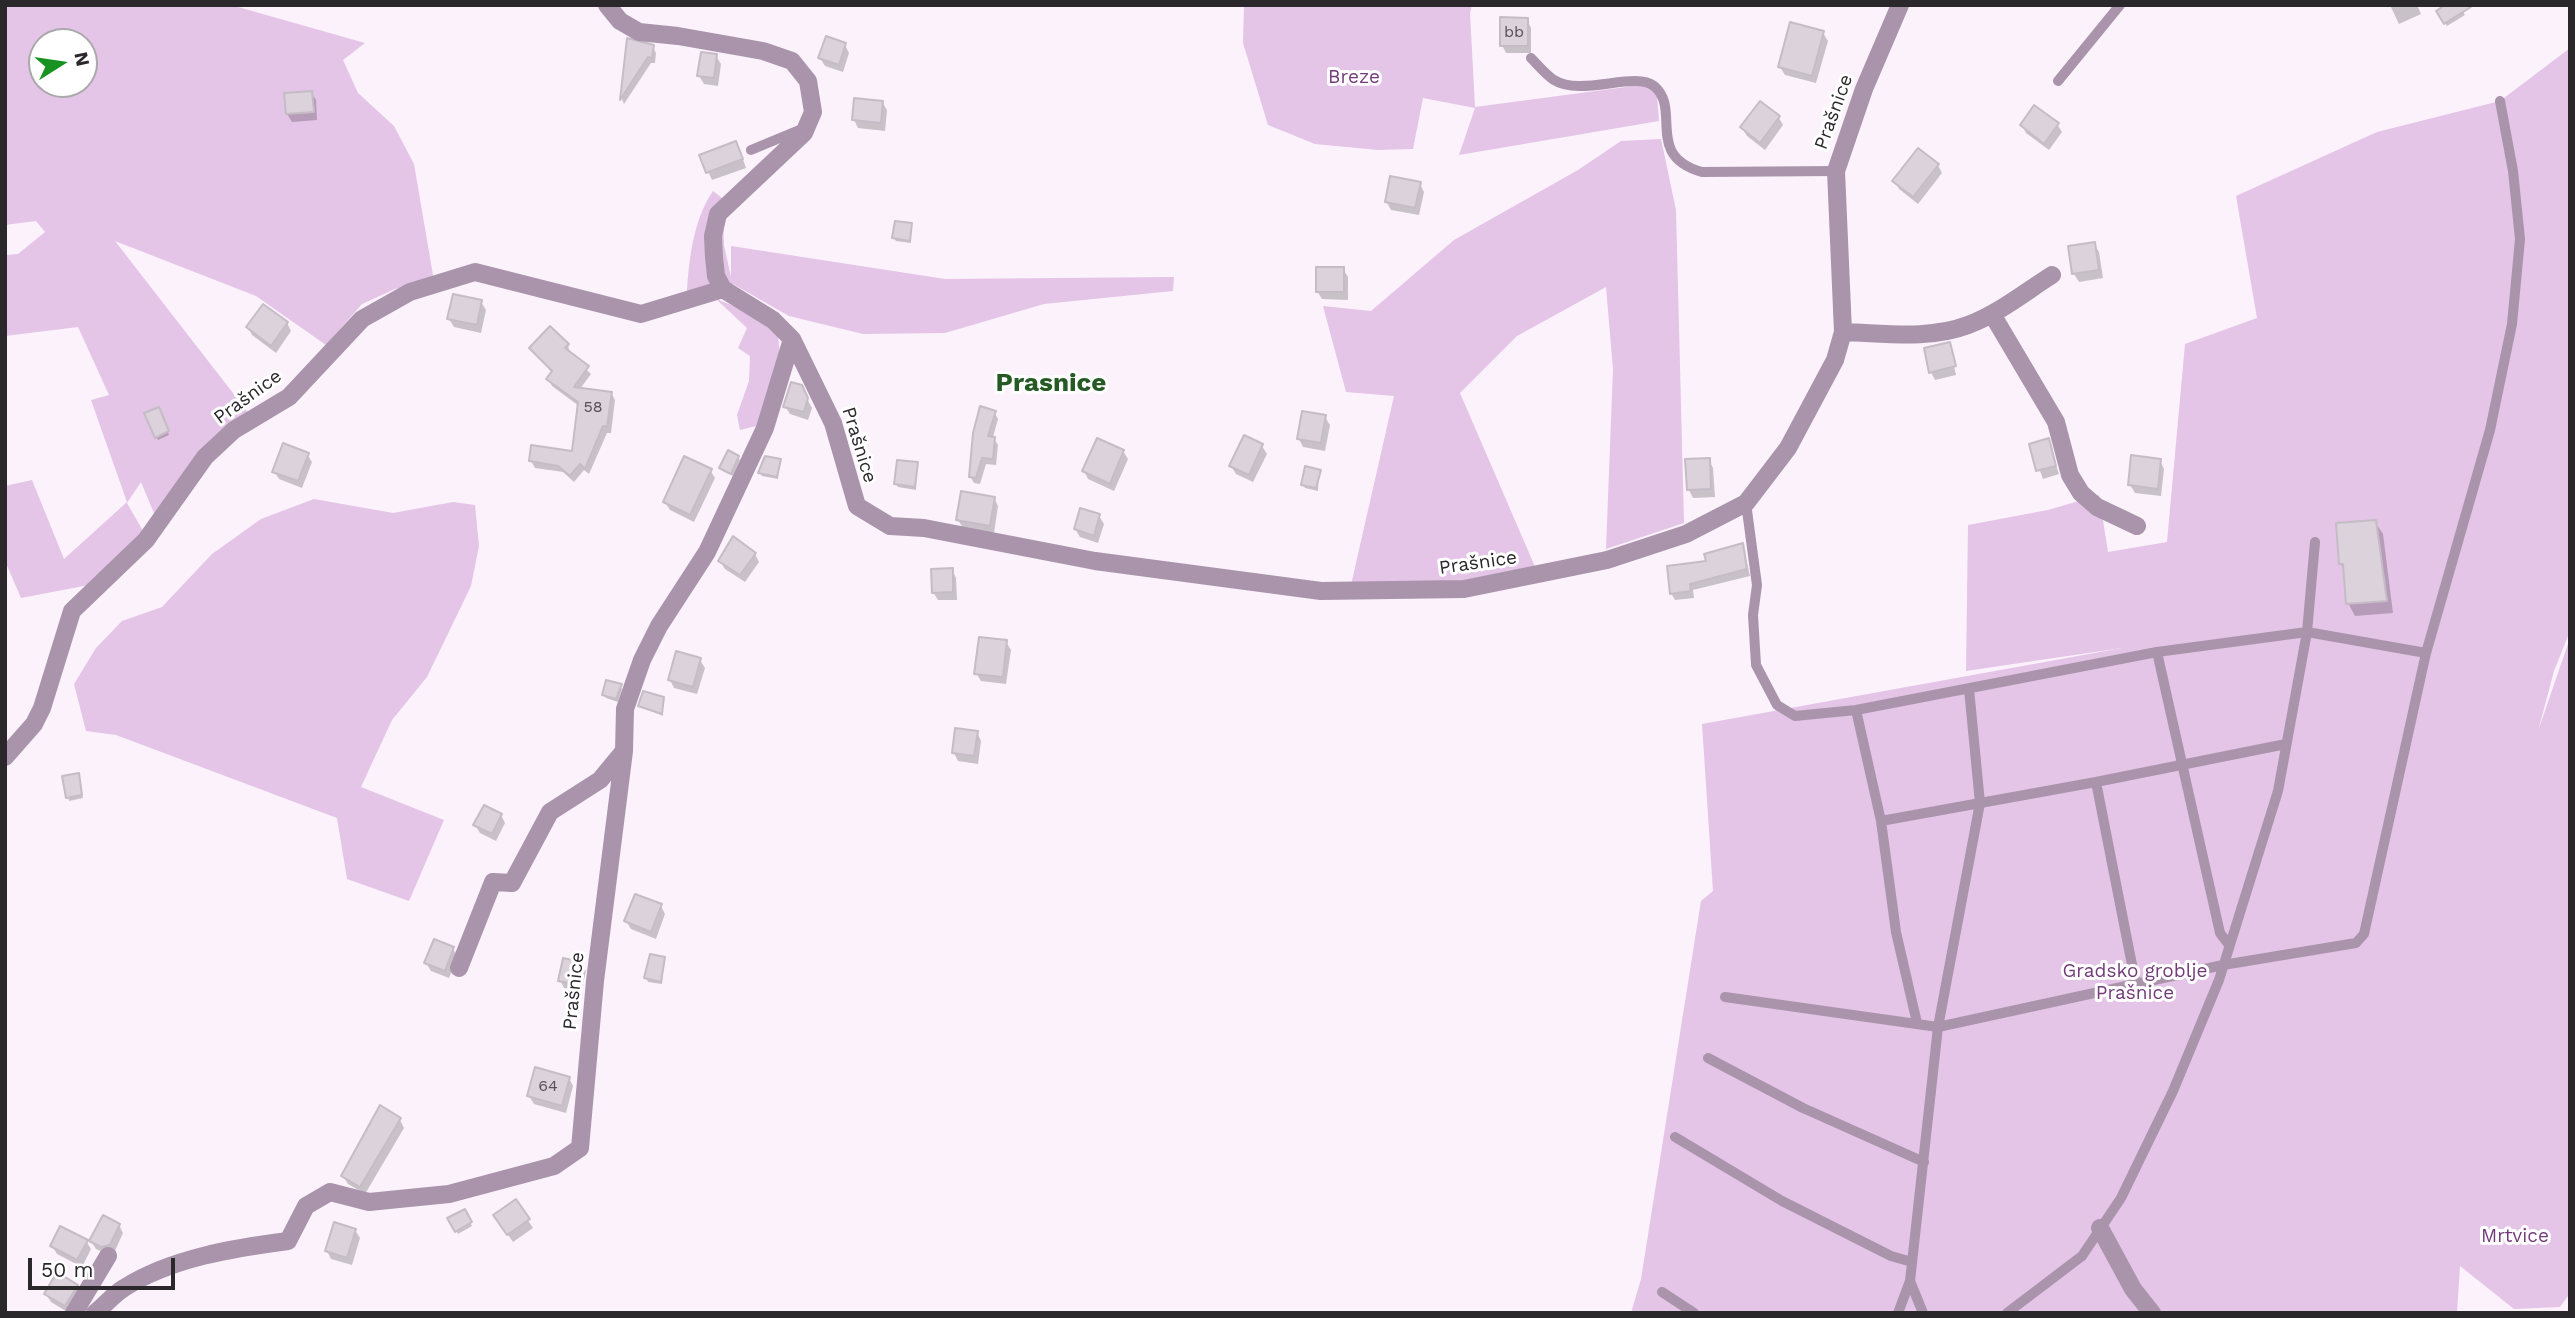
<!DOCTYPE html>
<meta charset="utf-8">
<style>
body{margin:0}
#map{position:relative;width:2575px;height:1318px;overflow:hidden;background:#fbf2fb;font-family:"Work Sans",sans-serif}
canvas{display:block}
.frame{position:absolute;inset:0;border:7px solid #2b282b;pointer-events:none}
.north{position:absolute;left:28px;top:28px;width:70px;height:70px;box-sizing:border-box;background:#fff;border:2px solid #aaa9aa;border-radius:50%;rotate:78deg;font-size:19px;font-weight:700;line-height:28px;text-align:center;color:#2b282b}
.north::after{content:'';display:block;margin:auto;width:24px;height:32px;background:#189322;clip-path:polygon(50% 0,100% 100%,50% 72%,0 100%)}
.scale{position:absolute;left:28px;top:1258px;width:147px;height:32px;box-sizing:border-box;border:4px solid #2b282b;border-top:0;padding-left:9px;font-size:21px;line-height:24px;white-space:nowrap;color:#2b282b;-webkit-text-stroke:5px #fff;paint-order:stroke}
</style>
<div id="map">
<canvas width="2575" height="1318"></canvas>
<div class="frame"></div>
<div class="north">N</div>
<div class="scale">50 m</div>
</div>
<script>
const g = document.querySelector('canvas').getContext('2d');
g.lineJoin = 'round';
function fillPath(path, color) {
  g.fillStyle = color;
  g.fill(path, 'evenodd');
}
function strokePath(path, color, width, dash) {
  g.strokeStyle = color;
  g.lineWidth = width;
  g.lineCap = dash ? 'butt' : 'round';
  g.setLineDash(dash || []);
  g.stroke(path);
}
function label(font, color, halo, rows, align = 'center') {
  g.font = font + ' "Work Sans",sans-serif';
  g.lineWidth = 6;
  g.setLineDash([]);
  g.textBaseline = 'middle';
  g.strokeStyle = halo;
  g.fillStyle = color;
  for (const [text, x, y, turn = 0] of rows) {
    g.save();
    g.translate(x, y);
    g.rotate((+turn || 0) * Math.PI / 180);
    g.textAlign = isNaN(turn) ? turn : align;
    if (halo) g.strokeText(text, 0, 0);
    g.fillText(text, 0, 0);
    g.restore();
  }
}
fillPath(new Path2D(`
 M5 5H231L365 43 343 60 358 93 394 126 414 164 434 281 395 289 362 304 326 345 256 296 115 241 250 415 156 518 141 482 127 503 143 531 89 585 21 598 5 561V486L32 480 64 559 127 502 91 400 109 395 78 327 5 336V255L18 254 45 232 36 221 5 225ZM42 42H84V84H42Z
 M1244 5H1472L1470 13 1475 107 1656 83 1659 121 1459 155 1475 108 1423 98 1413 149 1378 150 1315 144 1268 125 1243 43Z
 M2570 48V631L2554 671 2538 731 2570 638V1293L2560 1307 2514 1309 2460 1266 2457 1313H1631L1641 1279 1701 901 1713 891 1702 724 2122 648 1966 671 1968 525 2048 510 2099 495 2108 552 2167 542 2185 344 2257 318 2236 196 2377 132 2500 101Z
 M1661 139 1676 210 1684 523 1606 549 1613 369 1606 287 1517 336 1460 393 1536 569 1462 583 1351 585 1394 396 1346 392 1323 306 1371 311 1454 240 1578 170 1621 141Z
 M713 191 735 208 723 218 724 245 731 277V246L945 279 1174 277 1173 291 1044 304 945 333 863 334 789 316 733 284 687 291C689 258 694 218 713 191Z
 M716 299 777 323 781 369 760 425 740 430 737 415 749 381 750 356 738 348 747 328Z
 M314 499 393 513 453 502 475 505 479 546 471 586 427 677 392 720 361 787 444 820 409 901 347 879 337 818 116 735 86 731 74 684 96 648 122 621 162 607 212 554 261 519Z`), '#e4c4e7');
fillPath(new Path2D(`
 M2390 5H2417L2421 14 2399 24Z
 M2459 5 2465 15 2447 26 2438 11Z
 M1527 20 1531 28V53H1506L1502 45Z
 M1823 33 1828 41 1816 83 1785 75 1780 67Z
 M629 41 652 46 656 53 655 63H651L624 104 622 99Z
 M845 45 849 53 843 72 825 66 820 58Z
 M716 56 721 64 718 86 704 84 699 76Z
 M311 92 316 100 317 120 292 122 287 114Z
 M882 102 887 110 885 131 858 128 854 120Z
 M1779 118 1783 125 1765 150 1747 136 1742 128Z
 M2057 124 2062 132 2049 150 2026 133 2022 125Z
 M740 151 746 168 712 180 701 156Z
 M1938 165 1942 173 1918 204 1899 189 1895 181Z
 M1420 184 1424 192 1419 215 1391 210 1386 201Z
 M911 225V243L896 241 894 238Z
 M2094 244 2099 252 2103 278 2079 282 2074 274 2070 247Z
 M1343 269 1348 277V300L1322 299 1317 291Z
 M481 302 486 310 481 333 454 327 449 319Z
 M287 323 291 331 276 353 252 335 248 327Z
 M1949 344 1956 375 1935 380 1931 372Z
 M568 345 570 354 591 374 580 389 611 393 615 400 611 433H607L589 474 584 470 574 482 563 472 535 468 531 461 573 453 579 406 552 386 548 379 553 373 531 348Z
 M805 395 812 408 808 420 790 414 785 406Z
 M160 412 169 435 158 440 156 437Z
 M994 412 998 419 993 437 998 445 996 465 986 464 980 484 974 483 970 476Z
 M1325 417 1330 425 1325 451 1303 447 1299 439Z
 M2048 441 2059 474 2043 479 2031 446Z
 M1262 446 1267 454 1253 482 1236 474 1231 466Z
 M1123 451 1128 459 1114 491 1088 479 1084 471Z
 M307 454 312 462 302 488 279 479 274 471Z
 M738 457 740 460 733 476 723 471 721 467Z
 M1709 460 1713 468 1715 497 1693 498 1689 490Z
 M779 461 778 479 762 476 760 473Z
 M2160 461 2164 469 2161 496 2135 493 2130 485Z
 M917 463 916 490 898 487 896 484Z
 M710 470 715 478 694 522 670 510 665 502Z
 M1319 471 1318 491 1305 488 1303 484Z
 M994 498 998 506 994 533 963 528 958 520Z
 M1099 516 1104 524 1098 543 1080 537 1075 529Z
 M2375 522 2383 534 2393 613 2355 616 2348 603 2346 573 2340 563Z
 M1743 545 1750 576 1693 590 1694 598 1675 600 1671 593 1708 563Z
 M755 554 759 562 745 582 725 569 720 561Z
 M952 570 956 578 957 600H938L933 592Z
 M1006 642 1011 650 1006 684 981 681 976 673Z
 M700 660 705 668 697 694 674 688 670 680Z
 M620 686 622 689 618 702 606 698 604 695Z
 M663 699V716L640 706Z
 M977 732 981 741 978 764 958 761 954 753Z
 M78 775 83 798 69 801 68 797Z
 M501 815 505 823 496 841 480 833 475 825Z
 M661 906 665 914 656 939 631 929 626 921Z
 M453 949 458 957 449 978 431 971 426 963Z
 M664 959 662 984 648 982 646 978Z
 M581 963 586 971 581 992 564 988 560 980Z
 M569 1078 573 1086 566 1113 534 1104 529 1096Z
 M400 1120 404 1128 365 1194 348 1184 343 1176Z
 M516 1202 533 1228 513 1242 500 1223Z
 M464 1211 472 1226 458 1234 450 1219Z
 M119 1225 123 1233 114 1253 107 1254 96 1249 91 1241Z
 M355 1230 360 1238 352 1265 331 1259 327 1251Z
 M86 1241 91 1249 82 1267 57 1254 52 1246Z
 M76 1286 81 1294 69 1313 51 1302 46 1294Z`), '#0003');
const building = new Path2D(`
 M2445 5H2474L2444 24 2436 11Z
 M1500 17 1528 18V46H1500Z
 M1790 22 1824 31 1812 76 1778 67Z
 M826 36 846 43 839 65 818 58Z
 M627 38 654 45 652 58 648 57 620 100Z
 M701 52 717 54 714 78 697 76Z
 M312 91 314 112 286 114 284 93Z
 M854 98 883 101 881 123 852 120Z
 M1760 101 1780 116 1760 143 1740 127Z
 M2034 105 2059 123 2044 144 2020 125Z
 M736 141 743 159 706 173 699 155Z
 M1918 148 1939 164 1913 197 1892 181Z
 M1390 176 1421 182 1415 208 1385 202Z
 M895 221 912 223 910 241 892 238Z
 M2095 242 2099 270 2072 274 2068 246Z
 M1316 267H1344V292H1316Z
 M453 294 482 300 477 325 447 319Z
 M263 304 288 322 271 346 246 327Z
 M550 326 569 344 565 348 589 366 574 387 612 392 607 427 603 426 585 469 580 464 570 476 558 466 529 461 531 445 572 451 578 402 546 379 552 371 529 348Z
 M1950 342 1956 366 1929 373 1924 348Z
 M791 382 802 385 808 398 804 412 783 407Z
 M980 406 996 411 988 436 995 437 993 459 982 458 976 478 969 477 973 433Z
 M159 407 169 431 155 438 144 413Z
 M1302 411 1326 415 1321 443 1297 439Z
 M1244 435 1263 444 1249 475 1229 466Z
 M1097 438 1124 450 1110 484 1082 471Z
 M2049 438 2056 466 2036 471 2029 444Z
 M283 443 309 453 298 481 272 472Z
 M728 450 739 456 731 474 719 468Z
 M2131 455 2161 459 2158 489 2128 485Z
 M684 456 712 469 690 515 663 502Z
 M765 456 781 459 777 477 758 473Z
 M1710 458 1711 489 1687 490 1685 459Z
 M897 460 918 462 915 487 894 484Z
 M1305 466 1321 470 1316 488 1301 485Z
 M961 491 995 497 990 526 956 520Z
 M1080 508 1100 514 1094 536 1074 529Z
 M2376 520 2387 601 2346 604 2343 564H2339L2336 523Z
 M733 536 756 553 740 575 718 561Z
 M1743 543 1747 569 1690 584 1691 591 1670 594 1667 566 1706 561 1704 554Z
 M953 568V592L932 593 931 569Z
 M979 637 1007 640 1003 677 974 674Z
 M676 651 701 658 693 687 668 680Z
 M606 680 622 684 616 699 602 695Z
 M643 691 664 697 662 714 638 706Z
 M955 728 978 731 974 756 952 753Z
 M79 773 82 795 66 798 62 776Z
 M484 805 502 814 492 834 473 825Z
 M635 894 662 904 651 932 624 921Z
 M434 939 454 947 445 971 424 963Z
 M650 954 665 957 661 982 644 978Z
 M563 958 582 962 577 985 558 981Z
 M535 1067 570 1077 562 1106 527 1096Z
 M380 1105 401 1118 360 1187 341 1176Z
 M516 1199 530 1219 507 1235 493 1215Z
 M465 1209 472 1222 455 1232 447 1218Z
 M103 1215 120 1224 110 1245 101 1247 89 1241Z
 M334 1222 356 1229 347 1258 325 1251Z
 M60 1226 88 1240 77 1260 50 1246Z
 M57 1272 78 1285 65 1306 44 1294Z`);
fillPath(building, '#dbd2dc');
strokePath(building, '#c5bcc5', 2);
strokePath(new Path2D(`
 M1531 58C1538 65 1546 75 1554 80 1581 97 1635 71 1654 86 1682 109 1644 156 1702 172L1836 171
 M2058 81 2120 5
 M751 150 804 128
 M1746 503 1757 585 1753 615 1756 665 1777 705 1795 716 1856 710 2157 652 2307 632 2426 653
 M2157 652 2220 933 2229 945
 M1856 710 1881 821 1896 932 1917 1023
 M1881 821 2096 782
 M2136 985 2096 782 2286 744
 M1725 997 1938 1027 2223 965 2356 943 2364 934 2426 653 2490 430 2512 324 2520 239 2513 171 2500 101
 M1708 1058 1803 1108 1924 1162
 M1675 1137 1782 1201 1891 1256 1912 1262
 M1662 1292 1694 1313
 M1898 1313 1910 1281
 M1923 1313 1910 1281 1938 1027 1980 803 1969 689
 M2007 1313 2082 1256 2121 1198 2173 1091 2219 980 2278 791 2307 632 2315 542`), '#a994ab', 10);
strokePath(new Path2D(`
 M607 5 620 21 639 32 678 36 763 51 792 61 808 81 813 112 804 133 718 214 713 236 714 257 716 276 723 289
 M1992 314 2056 422 2070 475 2081 493 2097 507 2137 526
 M1843 332C1884 333 1929 340 1968 325 1998 314 2025 292 2052 275
 M5 757 34 724 42 708 72 611 146 540 205 457 234 430 289 397 362 319 410 292 475 272 641 314 723 289 773 320 792 339 833 423 857 506 890 526 924 528 1095 561 1321 591 1464 589 1607 560 1686 534 1746 503 1788 448 1835 360 1843 332 1836 171 1864 89 1900 5
 M459 968 493 882 512 883 550 812 600 780 624 751
 M2100 1228 2133 1289 2152 1313
 M74 1313 108 1256
 M95 1313C105 1305 114 1294 124 1288 171 1258 234 1248 288 1241L306 1206 330 1192 369 1202 449 1194 554 1166 580 1148 595 981 624 751 625 709 642 660 659 626 707 552 765 428 792 339`), '#a994ab', 18);
label('16px', '#575257', null, [
 ["bb",1514,32],
 ["58",593,407],
 ["64",548,1086]
]);
label('19px', '#733b7a', '#fff', [
 ["Breze",1354,77],
 ["Gradsko groblje",2135,971],
 ["Prašnice",2135,993],
 ["Mrtvice",2515,1236]
]);
label('19px', '#2b282b', '#fff', [
 ["Prašnice",1834,112,-70],
 ["Prašnice",248,397,-36],
 ["Prašnice",859,445,73],
 ["Prašnice",1478,563,-8],
 ["Prašnice",574,991,-84]
]);
label('bold 26px', '#255a25', '#fff', [
 ["Prasnice",1051,383]
]);
</script>
